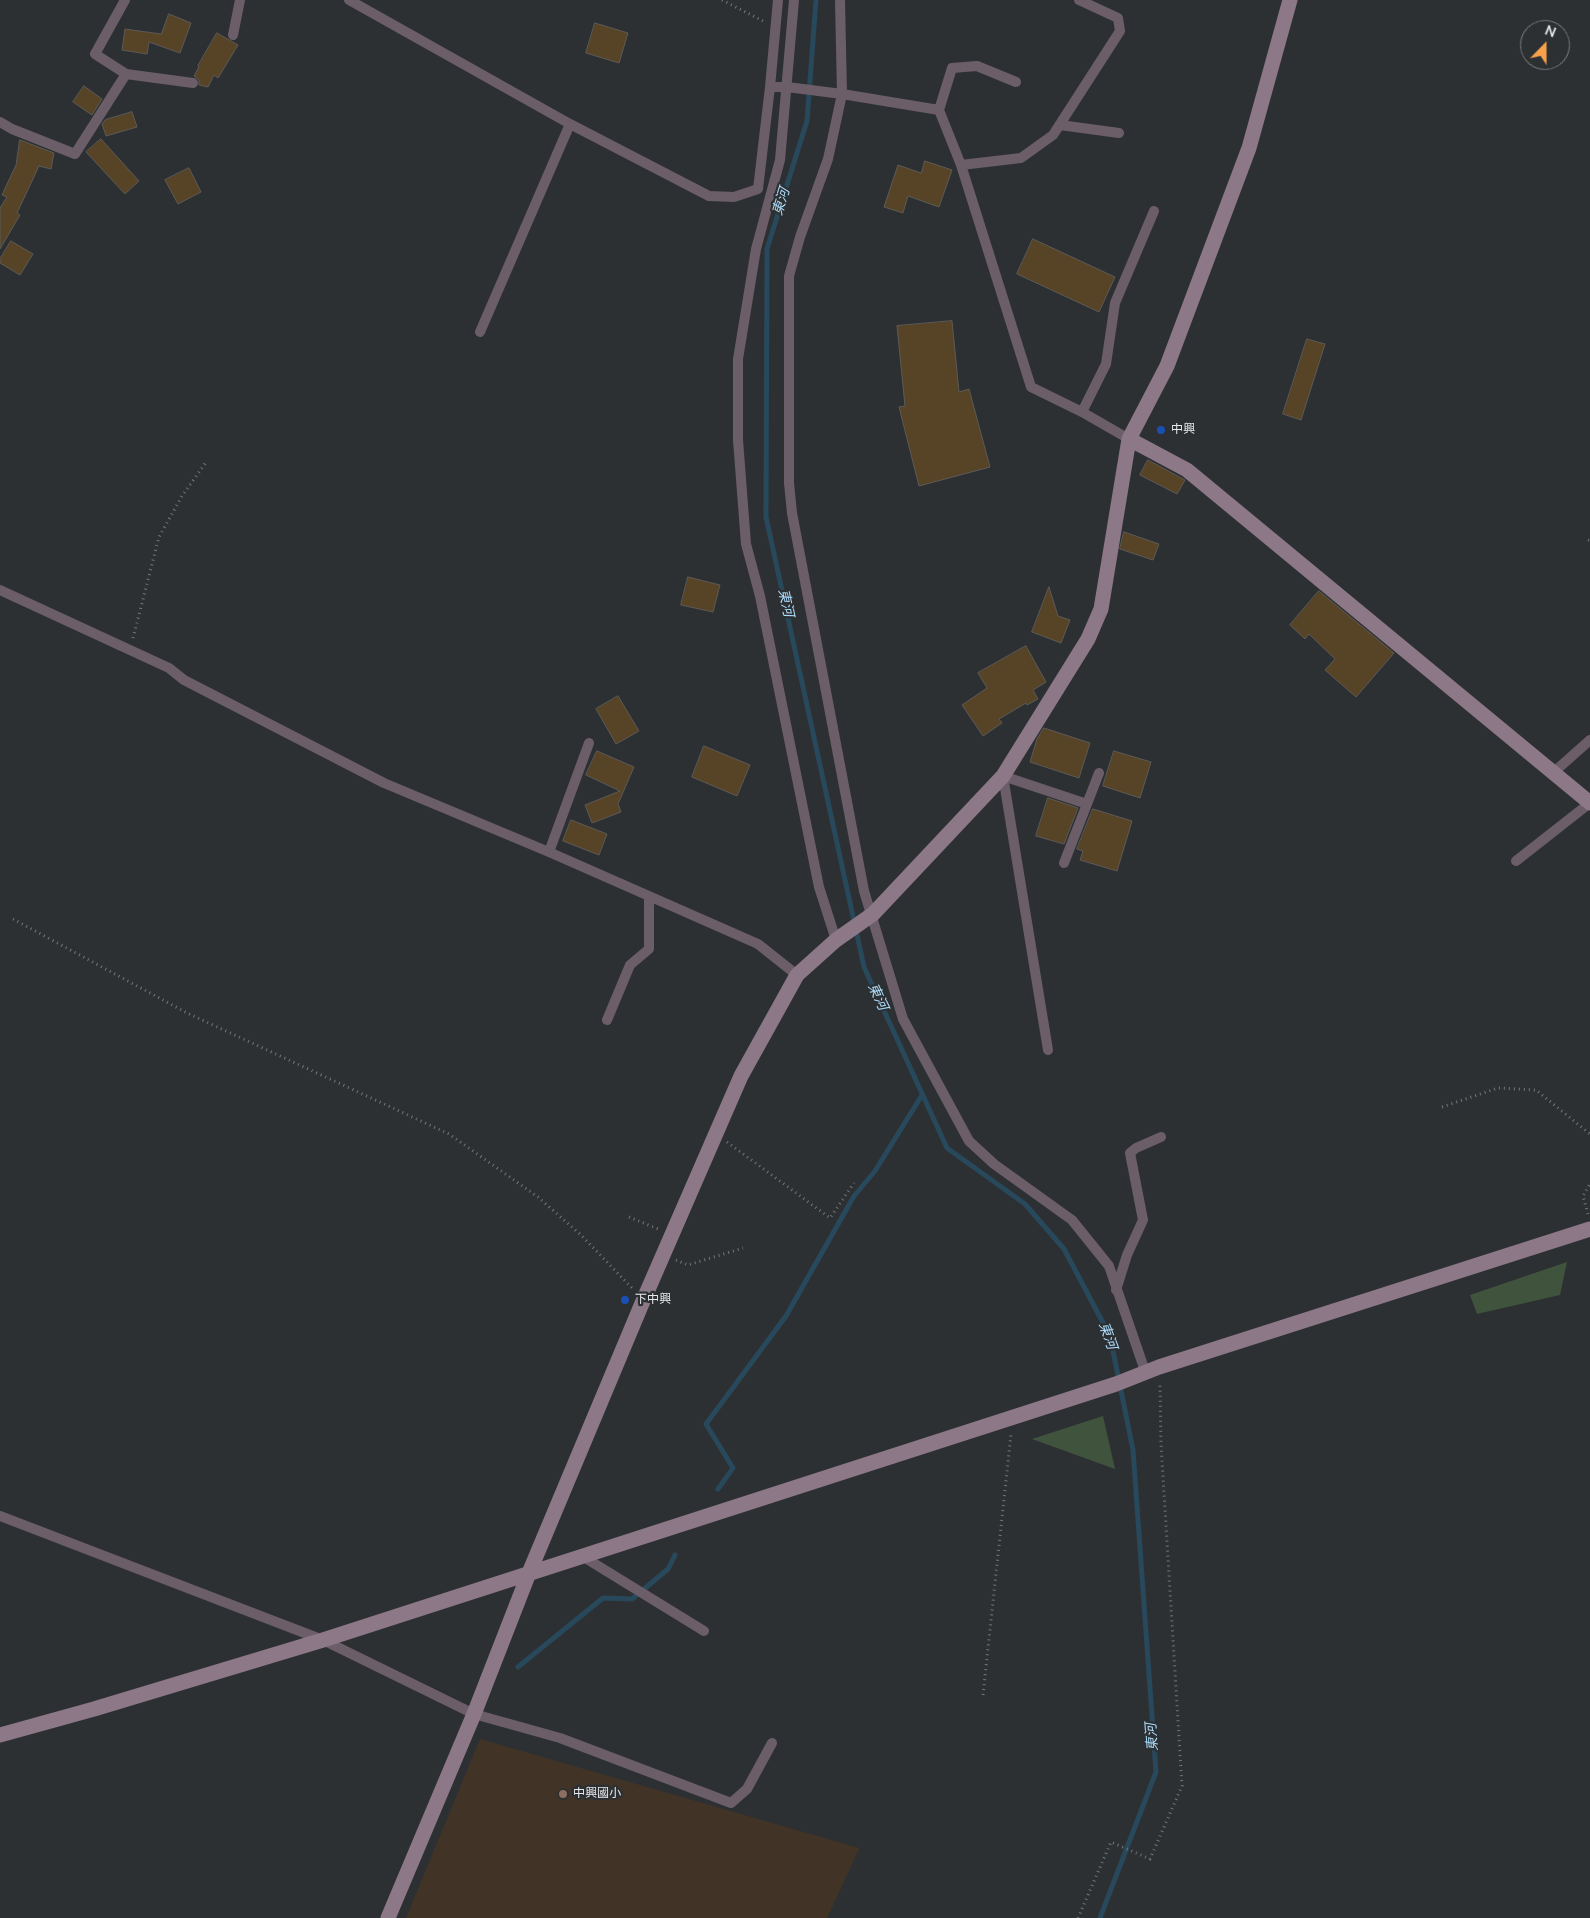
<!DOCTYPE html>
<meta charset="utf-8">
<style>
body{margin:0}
#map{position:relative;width:1590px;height:1918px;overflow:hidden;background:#2d3033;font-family:"Nunito Sans",sans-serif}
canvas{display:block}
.north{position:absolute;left:1520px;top:20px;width:50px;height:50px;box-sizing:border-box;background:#2d3033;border:1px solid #787a7d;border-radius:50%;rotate:22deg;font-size:14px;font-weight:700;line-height:20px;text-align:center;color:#e8e9ec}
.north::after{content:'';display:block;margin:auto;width:18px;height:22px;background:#f8a14a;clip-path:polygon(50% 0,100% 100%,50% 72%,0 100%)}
</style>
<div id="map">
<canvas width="1590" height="1918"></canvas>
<div class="north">N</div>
</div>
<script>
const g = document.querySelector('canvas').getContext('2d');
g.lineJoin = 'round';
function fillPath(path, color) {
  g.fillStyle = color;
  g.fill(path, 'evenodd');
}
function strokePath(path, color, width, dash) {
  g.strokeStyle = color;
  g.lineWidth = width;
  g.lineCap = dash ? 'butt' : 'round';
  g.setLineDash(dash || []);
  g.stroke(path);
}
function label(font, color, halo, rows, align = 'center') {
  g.font = font + ' "Nunito Sans","Noto Sans TC",sans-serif';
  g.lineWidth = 4.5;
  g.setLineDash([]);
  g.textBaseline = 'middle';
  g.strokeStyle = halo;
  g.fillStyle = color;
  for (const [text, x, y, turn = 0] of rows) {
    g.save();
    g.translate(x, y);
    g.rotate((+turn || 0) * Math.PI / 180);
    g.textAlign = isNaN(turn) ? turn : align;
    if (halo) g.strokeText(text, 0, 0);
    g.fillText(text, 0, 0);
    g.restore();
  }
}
fillPath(new Path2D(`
 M480 1739 859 1848V1849L827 1918H406Z`), '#413426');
fillPath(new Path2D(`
 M1567 1262 1560 1295 1477 1314 1470 1295Z
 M1103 1416 1115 1469 1032 1439Z`), '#40533d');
strokePath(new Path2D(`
 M816 0 807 121 767 249 766 517 864 967 947 1148 1025 1204 1064 1249 1110 1336 1133 1450 1156 1772 1100 1918
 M718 1489 733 1468 706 1424 786 1316 854 1196 875 1171 922 1095
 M518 1667 603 1598 632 1599 668 1569 675 1555`), '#28485c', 5);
const building = new Path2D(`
 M169 14 191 23 180 53 149 42 147 54 122 50 125 29 161 34Z
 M595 23 628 33 619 63 586 53Z
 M217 33 238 45 218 78 214 75 208 87 199 85V80L194 76 199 67 198 66Z
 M84 86 102 99 92 115 73 102Z
 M132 112 137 127 106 136 102 124 105 120Z
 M101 139 139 181 125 194 86 152Z
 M20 140 54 153 51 169 39 166 17 213 20 215 0 249V208L7 197 2 195 16 165Z
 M925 161 952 170 939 207 908 196 903 213 884 207 898 165 921 173Z
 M189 168 201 192 178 204 165 180Z
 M1033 239 1115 277 1099 312 1017 274Z
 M11 241 33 254 20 275 0 263V259Z
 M952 321 959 392 969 389 990 467 919 486 899 407 905 406 897 326Z
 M1307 339 1325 344 1301 420 1283 414Z
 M1148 460 1185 480 1177 494 1140 475Z
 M1124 532 1159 544 1153 560 1120 549Z
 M688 577 720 585 713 612 681 605Z
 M1049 587 1058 616 1070 620 1061 643 1032 632Z
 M1319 591 1394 653 1356 697 1325 670 1335 659 1309 634 1305 639 1290 625Z
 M1026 646 1046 682 1033 690 1038 699 1027 705 1026 703 999 719 1002 723 983 736 962 705 987 688 978 673Z
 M618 696 639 731 616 744 596 709Z
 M1044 728 1090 743 1079 778 1030 762 1037 739Z
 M704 746 750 765 737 796 692 777Z
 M597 751 634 767 618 804 621 812 592 823 585 805 620 791 586 775Z
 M1114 751 1151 762 1140 798 1103 786Z
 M1048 798 1078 808 1064 844 1036 836Z
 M1093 809 1132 821 1117 871 1080 860 1083 851 1077 849Z
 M571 820 607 834 599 855 563 841Z`);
fillPath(building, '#574427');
strokePath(building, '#5d5a57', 1);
strokePath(new Path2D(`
 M722 0 763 21
 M1588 540 1590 541
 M133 638 159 537 182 496 207 461
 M13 919 187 1013 449 1134 538 1197 581 1235 632 1288
 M1442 1107 1498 1088 1536 1090 1590 1134
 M727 1142 830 1218 854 1183
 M1588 1214 1583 1196 1590 1184
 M629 1217 658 1229
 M676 1260 688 1265 743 1248
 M983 1695 1011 1434
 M1078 1918 1111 1842 1150 1859 1182 1786 1161 1444 1160 1383`), '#747679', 3, [1, 4]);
strokePath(new Path2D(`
 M349 0 570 124 709 196 734 197 758 189 770 87 778 0
 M794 0 780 160 756 249 738 359V440L746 544 760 596 819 887 836 940
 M840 0 842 94 828 159 800 237 789 276V483L792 513 864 891 903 1019 969 1141 994 1164 1072 1220 1109 1266 1145 1371
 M233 35 240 0
 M126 74 193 83
 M770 87H787L842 94 939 110 961 165 1031 387 1082 412 1129 439
 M939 110 952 68 977 66 1016 82
 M0 122 12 129 75 154 126 74 95 54 125 0
 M1060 125 1119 133
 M961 165 1021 158 1053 135 1120 31 1118 18 1079 0
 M480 332 570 124
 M1082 412 1106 364 1115 303 1154 211
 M0 590 169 668 184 680 384 783 549 852 758 944 797 975
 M1554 772 1590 740
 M1087 804 1099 773
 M549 852 589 743
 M1516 861 1590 803
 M607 1020 630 965 649 949V896
 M1048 1050 1003 776 1087 804 1064 863
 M1116 1290 1127 1255 1143 1220 1130 1153 1136 1148 1161 1137
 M0 1516 323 1640 474 1714 560 1738 731 1803 747 1789 772 1743
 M582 1556 704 1631`), '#6c5e68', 10);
strokePath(new Path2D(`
 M1129 439 1187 470 1590 803
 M0 1735 94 1709 323 1640 1116 1384 1159 1367 1590 1229
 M388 1918 474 1714 529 1573 643 1301 741 1076 797 975 836 940 873 914 1003 776 1088 639 1101 609 1129 439 1167 366 1249 148 1290 0`), '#8d7888', 15);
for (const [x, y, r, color] of [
 [1161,430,5,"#1a4fb4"],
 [625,1300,5,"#1a4fb4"],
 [563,1794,5,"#8d6e63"]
]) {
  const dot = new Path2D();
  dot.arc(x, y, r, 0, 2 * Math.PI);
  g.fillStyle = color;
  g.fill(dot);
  strokePath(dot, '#2d3033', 2);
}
label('12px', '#e8e9ec', '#2d3033', [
 ["中興",1171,430],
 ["下中興",635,1300],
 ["中興國小",573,1794]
], 'left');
label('italic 14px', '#addcfa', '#2d3033', [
 ["東河",782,202,-73],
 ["東河",785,603,78],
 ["東河",877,997,65],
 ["東河",1107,1336,70],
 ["東河",1153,1737,-94]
]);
</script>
